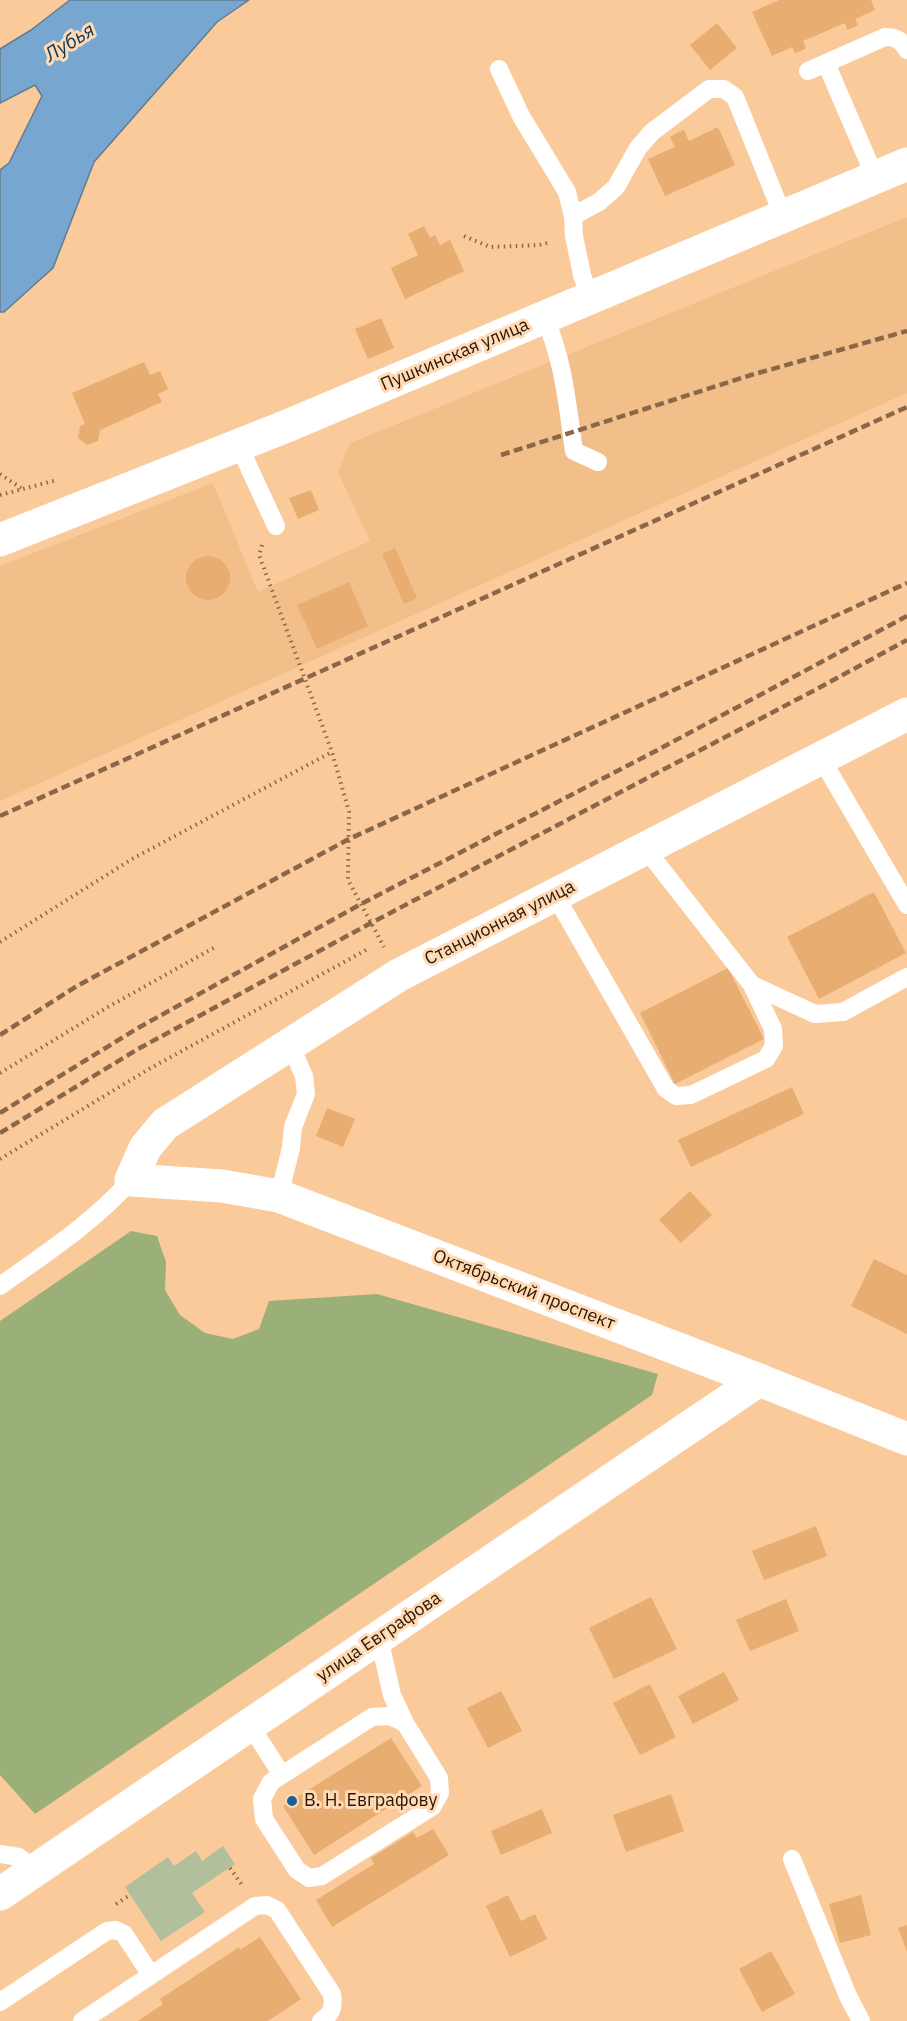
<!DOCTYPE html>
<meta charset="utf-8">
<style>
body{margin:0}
canvas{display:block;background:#faca9b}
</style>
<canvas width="907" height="2021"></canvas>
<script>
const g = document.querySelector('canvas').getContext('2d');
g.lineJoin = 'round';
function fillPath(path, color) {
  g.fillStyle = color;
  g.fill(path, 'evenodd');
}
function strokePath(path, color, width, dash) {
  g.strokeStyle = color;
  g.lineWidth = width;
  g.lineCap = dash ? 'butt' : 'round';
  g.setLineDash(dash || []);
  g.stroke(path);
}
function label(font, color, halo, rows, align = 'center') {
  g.font = font + ' "IBM Plex Sans",sans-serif';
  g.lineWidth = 6;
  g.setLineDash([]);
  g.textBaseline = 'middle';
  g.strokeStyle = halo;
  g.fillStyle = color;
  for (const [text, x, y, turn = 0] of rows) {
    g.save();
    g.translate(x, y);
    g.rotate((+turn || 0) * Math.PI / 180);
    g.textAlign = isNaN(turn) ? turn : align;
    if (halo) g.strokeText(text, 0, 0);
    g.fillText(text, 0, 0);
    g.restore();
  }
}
fillPath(new Path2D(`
 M907 217V393L0 801V566L213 483 258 592 370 541 338 472 350 443Z`), '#f2bf8b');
fillPath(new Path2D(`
 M223 1846 235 1864 192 1893 205 1912 161 1941 125 1887 168 1857 174 1866 196 1851 202 1861Z`), '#b1bf9d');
fillPath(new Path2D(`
 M131 1231 157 1236 166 1262 165 1290 180 1315 205 1333 233 1339 259 1329 269 1301 377 1294 658 1374 652 1395 35 1814 0 1775V1321Z`), '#9ab078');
const water = new Path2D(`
 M70 0H249L217 22 94 162 53 268 4 312H0V170L9 163 42 96 35 85 0 103V49L31 30Z`);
fillPath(water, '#77a7d1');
strokePath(water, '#617c92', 1.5);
fillPath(new Path2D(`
 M779 0H871L875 10 855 19 858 25 847 30 845 23 803 41 806 48 801 51 795 53 792 47 772 56 752 12Z
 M717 23 737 48 710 70 690 45Z
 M718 127 735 165 665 196 648 159 675 147 670 137 675 134 684 130 689 141Z
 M424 226 430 238 435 235 440 245 450 240 464 271 405 299 391 268 418 255 408 234Z
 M381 318 394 348 368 359 355 329Z
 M144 362 150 375 160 371 168 389 158 394 162 402 100 430 98 441 87 445 78 438 80 426 85 424 72 393Z
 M311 490 319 510 298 519 289 498Z
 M395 548 417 598 404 604 382 554Z
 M186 578a22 22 0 1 1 44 0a22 22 0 1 1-44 0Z
 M349 582 368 626 317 649 297 605Z
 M874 892 906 953 819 999 787 937Z
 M728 968 764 1039 675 1084 640 1013Z
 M792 1087 804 1114 691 1167 678 1140Z
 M327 1108 355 1119 343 1147 316 1136Z
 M690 1191 712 1215 681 1243 659 1220Z
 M874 1259 907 1275V1334L851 1306Z
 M816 1526 827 1556 764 1580 752 1551Z
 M651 1597 677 1649 614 1679 589 1628Z
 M786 1599 799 1631 750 1651 736 1620Z
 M724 1672 739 1700 693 1724 678 1696Z
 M650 1684 676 1737 640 1755 613 1703Z
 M501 1691 522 1731 488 1748 467 1708Z
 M391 1738 422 1786 314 1855 283 1806Z
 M671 1794 684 1831 626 1852 613 1815Z
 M542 1809 552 1833 501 1855 491 1831Z
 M433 1829 449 1855 332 1927 316 1900 374 1864 371 1858 413 1832 417 1838Z
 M508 1895 521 1921 535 1914 547 1939 510 1957 486 1906Z
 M861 1895 871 1935 840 1943 829 1904Z
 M907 1925V1952L898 1928Z
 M260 1937 301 1999 268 2021H138L163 2004 160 1999 239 1947 240 1950Z
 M771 1951 795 1994 762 2012 739 1969Z`), '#e7ad71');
strokePath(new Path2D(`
 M464 236 490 247 539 245 551 242
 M0 474 21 488
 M0 495 57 480
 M262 545 259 555 332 752 349 812 348 880 384 947
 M0 942 132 859 332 752
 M0 1073 108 1007 217 946
 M0 1159 149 1069 366 950
 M230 1868 242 1885
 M116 1904 130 1895`), '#8a6846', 4, [1.5, 4.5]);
strokePath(new Path2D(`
 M826 63 875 177
 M499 69 521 116 567 192 573 216 574 236 582 275 590 297
 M808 71 885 37C896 37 901 40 907 50
 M573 216 599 202 616 187 638 148 652 132 709 89H724L735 97 783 216
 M544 316C564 361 567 403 574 451L598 462
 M239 446 276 526
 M821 758 907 905
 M555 895 666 1089 676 1096 691 1095 766 1059 774 1046 773 1029 752 985 645 848
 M752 985 815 1014 843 1012 907 977
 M279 1196 291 1148 293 1127 306 1094 304 1076 290 1044
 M0 1286C46 1253 93 1223 131 1180
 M379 1638 392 1695 405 1723
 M390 1716 405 1723 439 1778 440 1793 432 1807 322 1876 309 1878 297 1870 264 1819 262 1799 271 1782 372 1717Z
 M250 1725 282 1775
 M0 1854 19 1857 35 1870
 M792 1859 848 1996 861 2021
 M0 2002 107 1931 116 1930 124 1934 151 1975
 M82 2021 255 1906 267 1905 277 1910 332 1994C334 2007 332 2014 321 2021`), '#fff', 18);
strokePath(new Path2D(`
 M759 1380 279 1196 222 1186 131 1180 145 1148 165 1124 399 975 907 714`), '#fff', 33);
strokePath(new Path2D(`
 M0 540 287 426 907 164
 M0 1894 759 1380 907 1439`), '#fff', 33);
strokePath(new Path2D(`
 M501 455 751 375 907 331
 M0 816 907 407
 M0 1035 77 986 349 839 907 583
 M0 1113 138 1028 361 904 650 754 907 616
 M0 1133 138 1049 371 923 815 690 907 640`), '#8a6847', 4.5, [9, 4.5]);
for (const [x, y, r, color] of [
 [292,1801,6,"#196094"]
]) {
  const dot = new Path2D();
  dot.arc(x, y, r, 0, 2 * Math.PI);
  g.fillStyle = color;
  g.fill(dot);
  strokePath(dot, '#fedab7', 2);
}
label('18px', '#2d1700', '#fedab7', [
 ["Пушкинская улица",455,355,-23],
 ["Станционная улица",500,923,-27],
 ["Октябрьский проспект",524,1290,21],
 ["улица Евграфова",379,1637,-34]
]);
label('18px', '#2d1700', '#fedab7', [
 ["В. Н. Евграфову",304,1801]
], 'left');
label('italic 20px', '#103552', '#fedab7', [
 ["Лубья",70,43,-32]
]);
</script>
